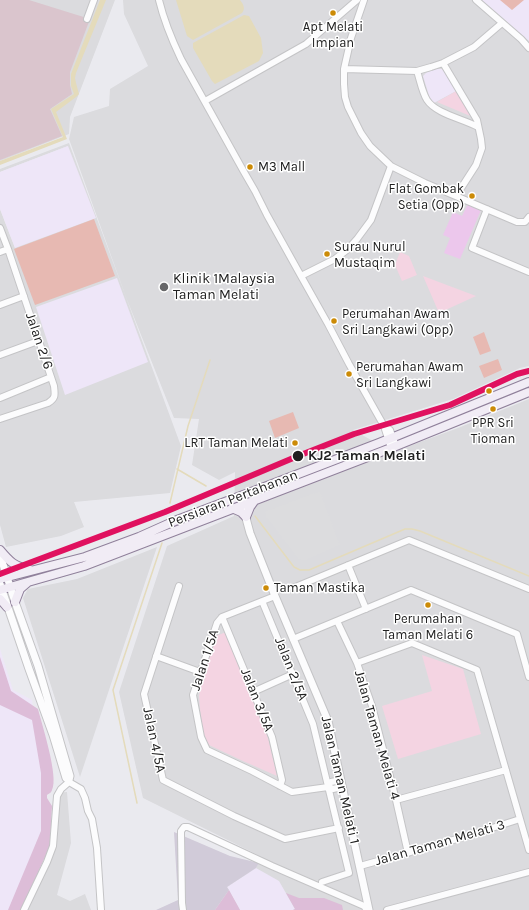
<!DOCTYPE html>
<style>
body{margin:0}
canvas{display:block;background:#eaeaef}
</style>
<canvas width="529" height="910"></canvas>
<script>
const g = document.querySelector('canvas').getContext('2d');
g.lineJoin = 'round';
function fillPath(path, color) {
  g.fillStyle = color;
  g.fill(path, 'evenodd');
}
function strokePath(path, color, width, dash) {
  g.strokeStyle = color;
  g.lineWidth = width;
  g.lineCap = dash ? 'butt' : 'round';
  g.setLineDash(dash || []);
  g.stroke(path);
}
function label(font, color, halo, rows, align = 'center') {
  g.font = font + ' Karla,sans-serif';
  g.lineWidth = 3;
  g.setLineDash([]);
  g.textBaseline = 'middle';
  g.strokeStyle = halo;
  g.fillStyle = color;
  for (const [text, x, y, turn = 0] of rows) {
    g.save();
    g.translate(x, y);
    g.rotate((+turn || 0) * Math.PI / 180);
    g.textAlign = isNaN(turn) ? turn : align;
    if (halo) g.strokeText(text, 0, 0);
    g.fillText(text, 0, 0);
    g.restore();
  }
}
fillPath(new Path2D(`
 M0 0H115L70 117 69 134 0 161Z
 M123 0H529V366L520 368 453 399 353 430 393 452 458 428 529 399V910H215L229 890 227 887 256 868 262 857 143 798 119 692 167 546 234 516 235 472 219 480 192 465 199 419 174 418 126 297 69 139 74 117 109 106 110 89 148 66 124 14Z
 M69 143 181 446 170 493 74 502 84 527 61 536 6 547 0 525V209L15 248 68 146 0 172V169Z
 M157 547 111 684 80 777 23 598 28 589 77 579Z
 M67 792 71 843 57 895 70 901 85 894 91 910H24L52 848 54 793Z`), '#dbdbde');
fillPath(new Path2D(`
 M482 0H529V41Z
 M436 69H442L458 90 434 103 430 99 423 76 426 73Z
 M68 146 96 218 15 248 0 209V172Z
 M117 278 148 362 65 395 36 307Z
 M0 649 13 690 32 700 43 772 41 831 10 910H0Z
 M256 868 279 881 295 909 293 910H240L227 887Z`), '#eee6f8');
fillPath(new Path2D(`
 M174 832 230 856 259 863 256 868 227 887 229 890 215 910H156L178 900Z`), '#d1cbd9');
fillPath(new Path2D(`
 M468 204 481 210 460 259 444 253 450 238 443 235 453 212 462 216Z`), '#ecc7ec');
fillPath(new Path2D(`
 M0 657 11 691 38 709C42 725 59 777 52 790 51 793 50 793 47 795V798L52 806 50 846 21 910H8L41 831V773L32 720 0 705Z
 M229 890 240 910H215Z
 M286 893 299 898H324L342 905 343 910H293L295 909Z`), '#ddbdd8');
fillPath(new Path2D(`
 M0 0H29L90 19 70 72V85L72 94 50 109 62 136 0 160Z`), '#dac5cd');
fillPath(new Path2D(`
 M458 90 475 118 437 102Z
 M400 252 409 256 417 275 402 281 395 265Z
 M423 276 476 296 439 313Z
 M226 632 268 738 277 776 243 761 209 745 202 733 199 696 204 670 216 636Z
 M422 655 463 669 481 734 398 759 382 706 432 691Z`), '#f4d4e2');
fillPath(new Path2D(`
 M500 0H524L512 10Z
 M94 219 115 276 35 305 14 249Z
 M484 332 491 351 480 355 473 337Z
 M498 359 502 370 484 378 479 366Z
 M293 412 299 428 275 438 269 421Z`), '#e7b9b2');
fillPath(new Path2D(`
 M320 491 340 545 304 561 298 559 266 517 265 512Z`), '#dcdcde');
fillPath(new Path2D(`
 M100 0H106L76 73 75 78 76 83 79 94 76 97 56 112 67 139 0 165V161L63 137 51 109 74 94 71 86V74Z
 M176 0H240C243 4 246 8 242 13L193 40 187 36Z
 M244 15 249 16 261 38 263 53 259 61 215 84 212 81 193 48V43Z`), '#e4dbbb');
strokePath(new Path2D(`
 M177 469 206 486
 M170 503 188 426 210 360
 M255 516 294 567 300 570H309L405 529H412L420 531 529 576
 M137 803 113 690 162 543`), '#e4dbbb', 1.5);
const minor = new Path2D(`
 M159 0C164 21 172 40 181 59L244 172 255 191 267 215 301 276 328 324 349 364 384 426 391 448
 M364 0 351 38 344 69V84L345 97 348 107 361 133 370 146 391 166 425 183 517 222H525L529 217
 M476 0 521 39 529 48
 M87 19 94 0
 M443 63 477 120 481 139 482 148 476 165 456 196
 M344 69 417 71 431 67 443 63 474 47 502 23
 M417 71C420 80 422 92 427 100 436 114 464 119 478 127
 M205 101 306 44 357 0
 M487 209 472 248 529 272
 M0 228 8 249 54 386C55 395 56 398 48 403L0 419
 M0 252 8 249
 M301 276 335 259 348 249 357 239 371 220 391 166
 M0 305 24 296
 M0 355 38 341
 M0 398 51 377
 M384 426 390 430 396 446
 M348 565 366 609
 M179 586 144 694 163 780 234 816 285 839 339 828
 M293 588 409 540 529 589
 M275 596 222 617 217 623 193 695 201 737 207 750 252 771 292 792 328 787 333 789 342 787
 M262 601 313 724 349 873 322 882
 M222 617 272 737 282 780 280 786
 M337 621 357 663 372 706 396 800 408 853
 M293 639 411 590 517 634 529 677
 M156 656 200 672
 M357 663 412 643 477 670 529 850
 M253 692 293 674
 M69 780V782L81 789 85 798 88 811 92 819 97 848 101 910
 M328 787 331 782 341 780
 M396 800 506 770
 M360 866 464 837 520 819
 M24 910 47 862 53 846 57 796 61 789 69 782
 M183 910 182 903 181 834V831L184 827H188L272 866 364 906 367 910
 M387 910 529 872`);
const tertiary = new Path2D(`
 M240 496 250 533 275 596 328 721 369 910
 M0 555 15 602 38 666 70 776 69 780 66 778 53 735 29 669 0 584`);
const secondary = new Path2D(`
 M232 508 241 512 246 517 250 507 255 500
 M0 550C10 562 14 566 30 570
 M0 579 85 557 139 537 177 520 254 491 379 443 529 382
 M0 590 84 566 391 448 529 392
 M0 599 7 607
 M15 602 20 589 27 583`);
strokePath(minor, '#c4c4c6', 8);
strokePath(tertiary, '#c4c4c6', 9);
strokePath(secondary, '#90809b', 10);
strokePath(minor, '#fcfcfd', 6);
strokePath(tertiary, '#fcfcfd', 7);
strokePath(secondary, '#f1ecf5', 8);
strokePath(new Path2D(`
 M0 574 165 512 298 456 354 434 450 405 517 374 529 371`), '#e0115f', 6);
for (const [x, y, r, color] of [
 [333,13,3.5,"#cc8b07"],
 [250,167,3.5,"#cc8b07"],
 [472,196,3.5,"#cc8b07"],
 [327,254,3.5,"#cc8b07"],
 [164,287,5,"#676769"],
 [334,321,3.5,"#cc8b07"],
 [349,374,3.5,"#cc8b07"],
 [489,391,3.5,"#cc8b07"],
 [493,409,3.5,"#cc8b07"],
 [295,443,3.5,"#cc8b07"],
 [298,456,6,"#212121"],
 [266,588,3.5,"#cc8b07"],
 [428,605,3.5,"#cc8b07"]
]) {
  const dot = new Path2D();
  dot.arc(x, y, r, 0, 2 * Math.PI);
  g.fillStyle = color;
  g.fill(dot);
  strokePath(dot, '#fff', 1.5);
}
label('13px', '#212121', '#fff', [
 ["Apt Melati",333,27,"center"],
 ["Impian",333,43,"center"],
 ["M3 Mall",258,167],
 ["Flat Gombak",464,189,"right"],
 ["Setia (Opp)",464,205,"right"],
 ["Surau Nurul",334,247],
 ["Mustaqim",334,263],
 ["Perumahan Awam",342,314],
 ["Sri Langkawi (Opp)",342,330],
 ["Perumahan Awam",356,367],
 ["Sri Langkawi",356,383],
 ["PPR Sri",493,423,"center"],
 ["Tioman",493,439,"center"],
 ["LRT Taman Melati",288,443,"right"],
 ["Taman Mastika",274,588],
 ["Perumahan",428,619,"center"],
 ["Taman Melati 6",428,635,"center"]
], 'left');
label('14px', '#212121', '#fff', [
 ["Klinik 1Malaysia",173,279],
 ["Taman Melati",173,295]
], 'left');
label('14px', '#212121', '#fff', [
 ["Jalan 2/6",39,341,71],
 ["Persiaran Pertahanan",233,499,-21],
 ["Jalan 1/5A",205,660,-72],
 ["Jalan 2/5A",291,669,68],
 ["Jalan 3/5A",257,700,68],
 ["Jalan Taman Melati 4",377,735,74],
 ["Jalan 4/5A",154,740,78],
 ["Jalan Taman Melati 1",340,780,77],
 ["Jalan Taman Melati 3",440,843,-16]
]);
label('bold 14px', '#212121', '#fff', [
 ["KJ2 Taman Melati",308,456]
], 'left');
</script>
